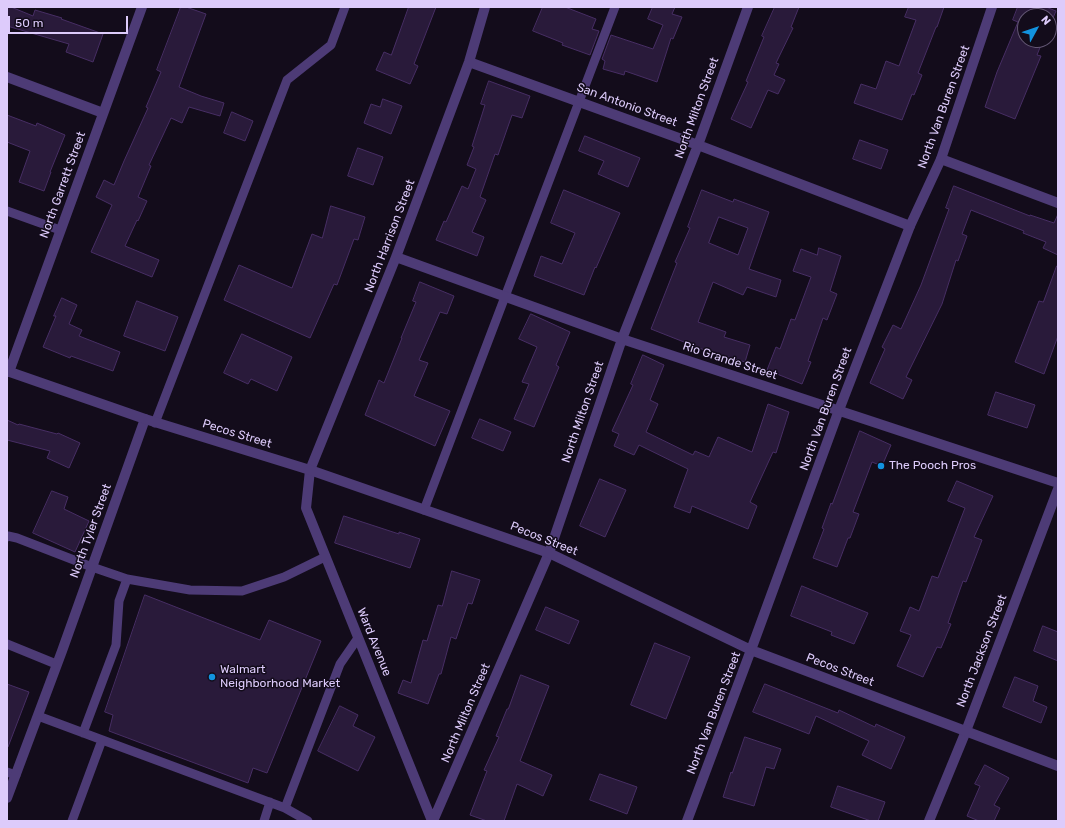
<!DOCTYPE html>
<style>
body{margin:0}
#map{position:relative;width:1065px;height:828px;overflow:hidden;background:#130c1b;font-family:Rubik,sans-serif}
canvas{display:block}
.frame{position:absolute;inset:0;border:8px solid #ddcbfb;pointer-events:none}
.north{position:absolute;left:1017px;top:8px;width:40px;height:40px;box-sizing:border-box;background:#130c1b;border:1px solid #645875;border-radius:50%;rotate:50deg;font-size:11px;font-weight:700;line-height:16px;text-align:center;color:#ddcbfb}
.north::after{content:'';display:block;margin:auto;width:14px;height:18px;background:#1293df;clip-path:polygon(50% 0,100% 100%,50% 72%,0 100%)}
.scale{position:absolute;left:8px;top:16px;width:120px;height:18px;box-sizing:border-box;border:2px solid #ddcbfb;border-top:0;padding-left:5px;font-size:12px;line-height:14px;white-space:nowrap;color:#ddcbfb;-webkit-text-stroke:3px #130c1b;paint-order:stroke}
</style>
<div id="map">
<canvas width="1065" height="828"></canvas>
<div class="frame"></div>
<div class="north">N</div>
<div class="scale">50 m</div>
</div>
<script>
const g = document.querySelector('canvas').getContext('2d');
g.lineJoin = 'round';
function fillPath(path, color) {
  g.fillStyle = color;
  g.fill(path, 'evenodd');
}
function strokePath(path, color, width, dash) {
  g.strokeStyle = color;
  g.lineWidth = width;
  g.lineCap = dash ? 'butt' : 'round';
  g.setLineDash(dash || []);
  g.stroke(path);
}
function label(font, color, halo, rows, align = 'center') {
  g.font = font + ' Rubik,sans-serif';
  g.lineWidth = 3;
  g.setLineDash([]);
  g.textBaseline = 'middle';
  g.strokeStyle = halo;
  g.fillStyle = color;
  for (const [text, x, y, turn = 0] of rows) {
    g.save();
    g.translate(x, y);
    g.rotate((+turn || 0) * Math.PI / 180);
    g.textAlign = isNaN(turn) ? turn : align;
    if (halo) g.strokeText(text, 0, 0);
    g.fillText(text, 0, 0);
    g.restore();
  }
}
const building = new Path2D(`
 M7 7H11L33 16 35 10 62 18 61 19 103 34 93 62 66 52 69 44 7 26Z
 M181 7H186L206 14 179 87 201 96 224 103 220 116 189 107 182 123 171 118 149 165 151 166 138 197 147 201 138 221 137 220 125 246 159 260 152 277 91 252 112 205 96 197 104 180 114 185 124 161 148 108 146 107 161 72 157 70Z
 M409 7H436L414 64 418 66 410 84 376 70 384 52 391 55Z
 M543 7H565L596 19 592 29 599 31 590 55 562 45 563 43 533 31Z
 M653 7H675L672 14 682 17 673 39 671 38 657 82 625 71 624 75 603 69 605 61 602 59 611 35 653 49 663 25 648 19Z
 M775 7H799L791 27 793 28 776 63 779 64 774 75 785 80 778 94 768 90 751 128 731 119 748 82 746 81 764 37 762 36Z
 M909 7H944L937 27H936L918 73 922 75 914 95 912 94 902 120 854 103 861 84 876 89 886 61 899 66 916 20 905 17Z
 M1018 7H1046L1056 11 1049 27V16H1025V40H1043L1037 55 1041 56 1015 119 985 107 997 72 1018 22 1013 20Z
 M489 81 530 96 522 118 512 115 498 155 495 154 480 197 486 200 472 232 484 237 477 256 436 240 444 221 446 222 462 186 468 189 476 169 467 165 474 147 472 146 485 105 481 104Z
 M383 99 402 106 391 134 364 123 371 104 380 107Z
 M232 112 253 121 245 141 224 133Z
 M7 115 36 126 37 123 65 135 50 172H51L44 191 19 182 30 151 7 142Z
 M585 136 640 158 628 187 598 174 604 161 579 151Z
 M860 140 888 150 881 169 853 159Z
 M358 148 383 157 373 185 348 176Z
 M954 186 1030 216V215L1054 223 1058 214V255L1043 248 1046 242 1023 233 1024 231 971 210 962 234 967 236 958 261 956 260 942 304 906 377 912 380 903 399 870 383 885 349 882 347 893 325 901 329 921 285 949 209 946 208Z
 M564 190 620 213 596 268 595 267 584 295 534 276 541 256 562 264 575 233 551 223Z
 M702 190 733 202 734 199 769 212 749 269 781 280 776 297 747 287 743 295 713 282 698 322 726 332 724 337 750 345 745 362 718 354 717 355 651 329 677 263 675 262 690 228 688 227ZM719 217 748 228 738 255 709 243Z
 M331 206 365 217 358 240 354 239 337 285 334 284 310 338 224 300 239 265 292 288 312 234 322 238Z
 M819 248 841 256 830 291 837 294 827 320 823 318 808 361 811 362 802 384 767 370 776 347 780 349 791 319 795 320 811 277 793 271 801 249 817 255Z
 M1057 266H1058V336L1044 374 1015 362 1039 301 1043 302Z
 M420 282 454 296 447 314 440 312 419 360 428 363 414 396 450 411 435 446 365 415 379 380 384 383 402 338H401L416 302 413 301Z
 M62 298 77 305 69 324 82 330 79 336 120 352 113 371 71 356 70 358 43 347 56 316H54Z
 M137 301 178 317 165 351 124 336Z
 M531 314 570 332 556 365 559 367 534 427 514 419 529 384 522 382 537 347 519 339Z
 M242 334 292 357 277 391 251 379 248 384 224 373Z
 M643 355 664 365 650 400 658 404 646 432 693 455 695 451 709 457 718 437 752 452 768 404 789 412 776 453 773 452 750 502 757 506 748 529 692 506 690 513 674 507 688 469 639 445 634 455 614 446 619 434 612 431 633 385 631 384Z
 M996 392 1035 405 1027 428 988 415Z
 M480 419 511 432 503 451 472 438Z
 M7 420 18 425 19 424 57 434 58 433 80 443 69 468 47 458 50 451 7 440Z
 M860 431 891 445 882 466 872 462 853 512 859 514 850 538H848L837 567 813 558 824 529 822 528 831 503 832 504Z
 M600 479 626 490 605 537 580 526Z
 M957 481 993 496 974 537 982 540 966 582 963 581 948 623 951 624 941 648 937 647 923 677 897 666 911 635 900 631 910 607 919 611 932 576 938 578 965 508 948 501Z
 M52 491 68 497 64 509 89 521 75 552 33 533Z
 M344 516 399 534V532L420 539 410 568 335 543Z
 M452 571 480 580 472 604 468 603 456 639 451 637 441 674H439L428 704 398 693 403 680 411 683 423 640 427 641 438 605 442 606Z
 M802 586 868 613 854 644 831 635 832 632 791 616Z
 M145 595 260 640 269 620 321 641 267 773 253 768 248 783 109 731 113 715 105 712Z
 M546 607 579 621 569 644 536 630Z
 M1043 626 1058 632V661L1034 651Z
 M655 643 690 657 666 719 631 705Z
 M521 675 549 686 520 761 552 775 543 796 517 784 504 821H487L470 815 487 771 484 770 499 737 496 736 507 709H508Z
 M1015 677 1038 686 1033 701 1047 707 1041 723 1003 707Z
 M7 684 29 692 8 747H7Z
 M765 684 838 713 839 710 875 727 876 724 905 737 891 769 862 755 869 741 816 716 809 734 753 712Z
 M340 706 358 715 353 726 375 737 358 771 318 751Z
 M745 737 781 749 774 769 766 767 754 806 723 797 731 772 732 773Z
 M985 765 1009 778 994 805 1000 808 994 821H979L967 816 980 786 975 784Z
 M600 774 637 787 627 814 590 800Z
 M838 786 885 802 878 821H871L831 807Z`);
fillPath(building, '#291a3a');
strokePath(building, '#472e64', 1);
strokePath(new Path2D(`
 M7 211 60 230
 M155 423 287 80 331 45 345 7
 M424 510 615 7
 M7 537 8 536 17 538 92 567 127 579 119 601 116 645 83 733
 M127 579 190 590 242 591 284 577 325 557
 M7 644 56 664
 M38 716 285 808
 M7 772 16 775
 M72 821 102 740
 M264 821 270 802
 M308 821 285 808 340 664 358 638`), '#4d3b76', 9);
strokePath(new Path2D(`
 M469 62 698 145 910 226
 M7 77 103 113
 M941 159 1058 203
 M396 257 622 339 1058 483
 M9 372 142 7
 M7 798 62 651 145 419
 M432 821 306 508 310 470 396 257 469 62 485 7
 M433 821 549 553 622 339 698 145 748 7
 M929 821 966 731 1058 489`), '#4d3b76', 10);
strokePath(new Path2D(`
 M7 371 145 419 310 470 549 553 751 650 1058 766
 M687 821 751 650 839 410 910 226 941 159 992 7`), '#4d3b76', 10);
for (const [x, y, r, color] of [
 [881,466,4,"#1293df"],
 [212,677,4,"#1293df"]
]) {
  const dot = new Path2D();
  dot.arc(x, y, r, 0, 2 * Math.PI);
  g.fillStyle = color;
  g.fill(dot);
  strokePath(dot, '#130c1b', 1.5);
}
label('12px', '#ddcbfb', '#130c1b', [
 ["San Antonio Street",627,105,20],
 ["North Van Buren Street",944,107,-70],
 ["North Milton Street",697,108,-70],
 ["North Garrett Street",63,185,-70],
 ["North Harrison Street",390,236,-69],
 ["Rio Grande Street",730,361,18],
 ["North Van Buren Street",826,409,-70],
 ["North Milton Street",583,412,-71],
 ["Pecos Street",237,434,17],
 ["North Tyler Street",91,531,-70],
 ["Pecos Street",544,539,22],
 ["Ward Avenue",374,642,68],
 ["North Jackson Street",982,651,-69],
 ["Pecos Street",840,670,21],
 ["North Milton Street",466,713,-67],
 ["North Van Buren Street",714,713,-69]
]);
label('12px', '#ddcbfb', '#130c1b', [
 ["The Pooch Pros",889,466],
 ["Walmart",220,670],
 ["Neighborhood Market",220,684]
], 'left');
</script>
